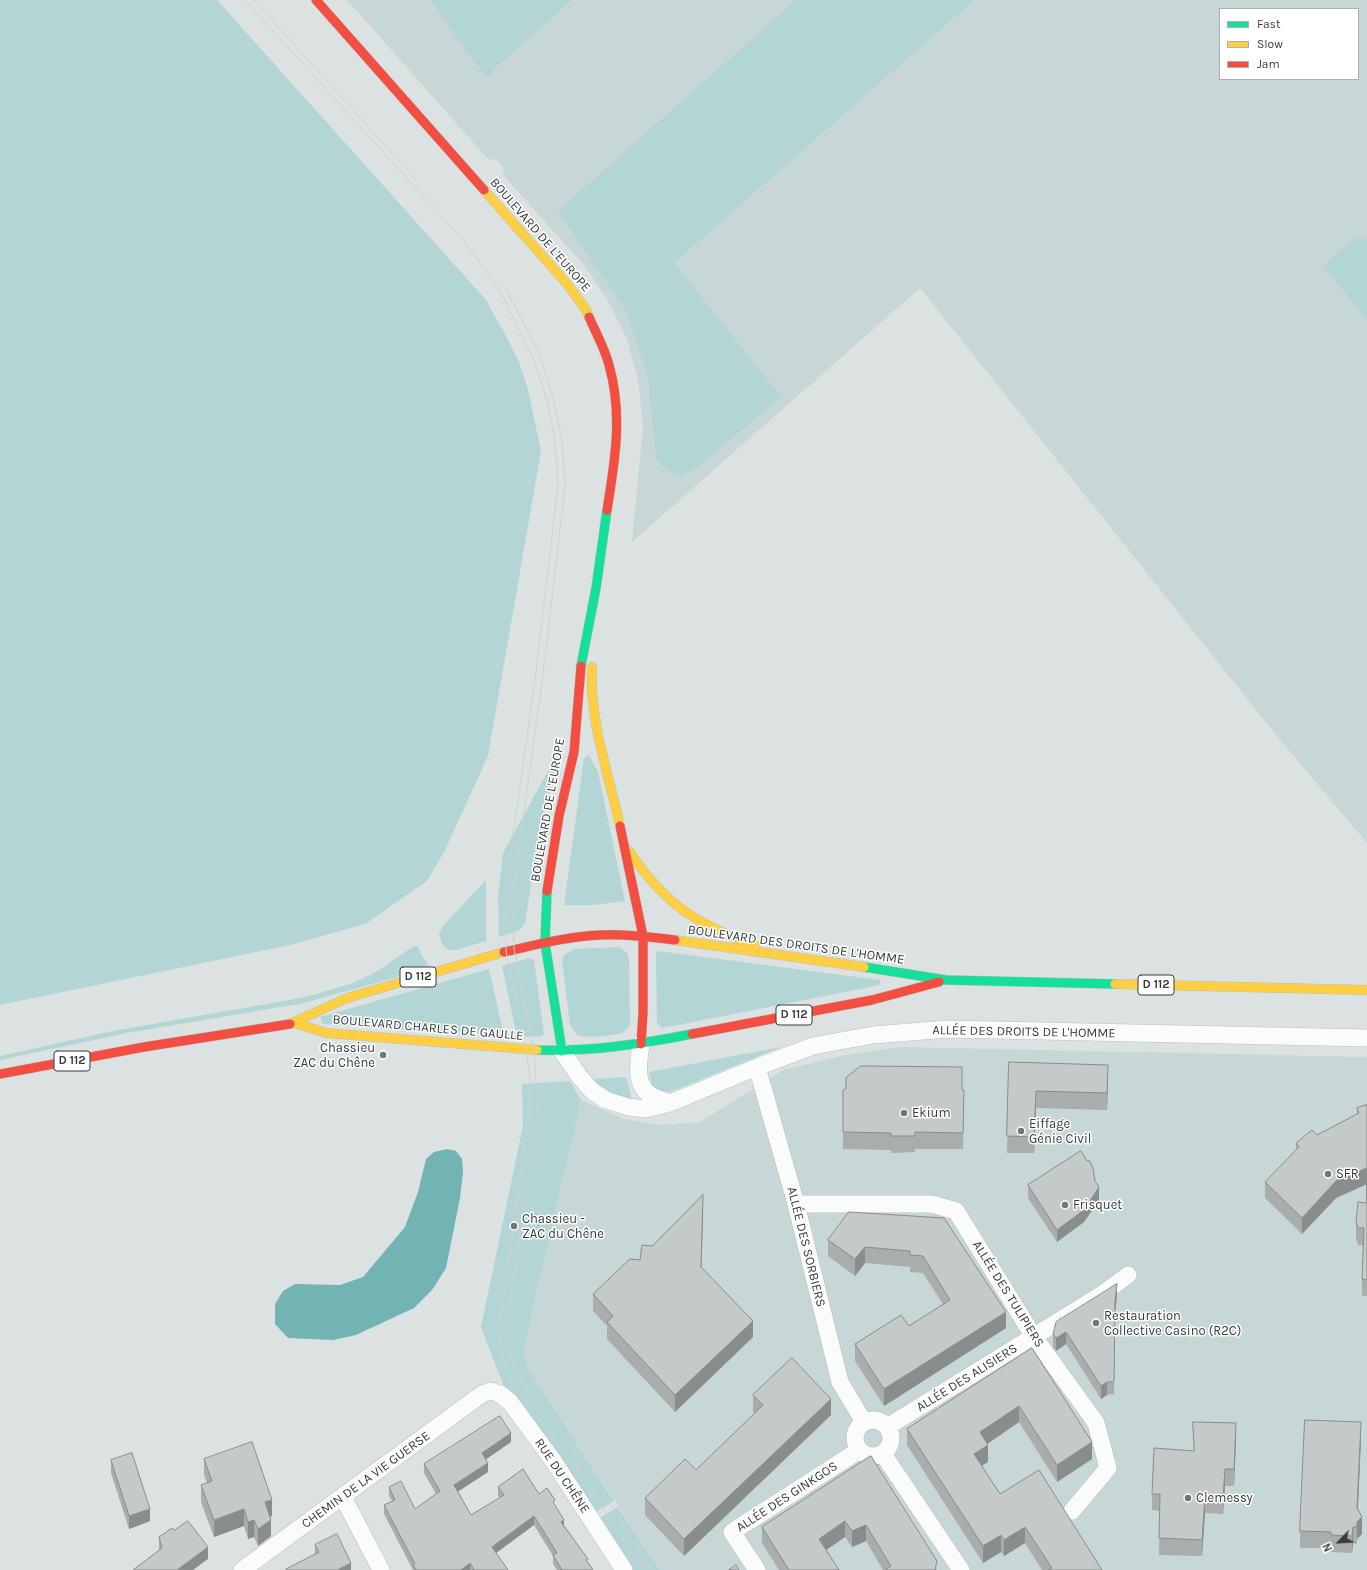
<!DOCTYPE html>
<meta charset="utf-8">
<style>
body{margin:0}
#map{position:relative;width:1367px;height:1570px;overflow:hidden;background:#dce2e2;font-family:Karla,sans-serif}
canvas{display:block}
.legend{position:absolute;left:1219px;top:8px;width:140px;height:72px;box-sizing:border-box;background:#fff;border:1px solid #afb1b1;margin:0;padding:5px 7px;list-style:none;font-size:12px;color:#373d3d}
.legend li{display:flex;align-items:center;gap:8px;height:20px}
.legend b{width:20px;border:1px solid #afb1b1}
.north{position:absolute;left:1319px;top:1522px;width:40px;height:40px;-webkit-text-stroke:3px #fff;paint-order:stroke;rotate:245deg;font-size:11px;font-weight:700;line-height:16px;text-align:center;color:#373d3d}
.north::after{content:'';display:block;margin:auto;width:14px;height:18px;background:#373d3d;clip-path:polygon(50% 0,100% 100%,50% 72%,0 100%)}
</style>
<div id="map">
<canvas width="1367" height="1570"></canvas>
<ul class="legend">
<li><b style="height:5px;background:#16e098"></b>Fast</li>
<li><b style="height:5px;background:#ffcf43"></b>Slow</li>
<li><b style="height:5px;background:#f24e42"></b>Jam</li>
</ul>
<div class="north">N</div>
</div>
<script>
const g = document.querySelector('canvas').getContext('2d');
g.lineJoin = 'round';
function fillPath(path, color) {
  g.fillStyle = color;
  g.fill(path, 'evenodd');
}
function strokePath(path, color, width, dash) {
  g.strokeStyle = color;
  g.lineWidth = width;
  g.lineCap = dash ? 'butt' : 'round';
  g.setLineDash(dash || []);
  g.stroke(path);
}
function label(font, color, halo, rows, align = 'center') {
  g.font = font + ' Karla,sans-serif';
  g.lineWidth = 3;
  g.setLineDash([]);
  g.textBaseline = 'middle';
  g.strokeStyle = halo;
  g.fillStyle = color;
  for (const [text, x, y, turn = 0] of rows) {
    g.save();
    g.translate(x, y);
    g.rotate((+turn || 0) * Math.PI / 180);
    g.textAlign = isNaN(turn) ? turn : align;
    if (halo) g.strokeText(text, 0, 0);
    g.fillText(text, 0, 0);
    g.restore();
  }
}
fillPath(new Path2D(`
 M347 0H1367V843L1276 735 920 288 632 542 643 425 638 380 627 339 607 299 584 265 503 175 504 168 497 160 488 159ZM1220 9H1358V79H1220Z
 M899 1047 1367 1057V1570H660L526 1365 523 1352 581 1100 624 1119 660 1125 700 1122 783 1070 845 1055Z`), '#c7d6d6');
fillPath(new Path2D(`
 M0 0H217L486 300 507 338 520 365 528 390 541 451 488 756 444 852 427 881 365 924 290 945 0 1005Z
 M431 0H572L496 67 488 77 471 58Z
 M796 0H974L674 263 781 397 695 469 681 475 666 470 656 459 648 376 625 309 558 211Z
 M1355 237H1362L1367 240V319L1323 266Z
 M589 755 598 772 625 901 594 905H564L584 758Z
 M555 758 558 761 540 824 525 924 518 931 499 937 498 896 503 853Z
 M486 880V941L456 950H448L442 944 439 934 443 926Z
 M414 946H418L421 955 429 965 397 977 304 1003 127 1033 0 1060V1056L113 1031 306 997 353 983 376 972Z
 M619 947 627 953 629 960 630 1024C628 1028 625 1032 621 1033 614 1036 585 1038 577 1035L570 1024 562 961 564 955 574 949Z
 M658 951 880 980 881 983 876 986 662 1028 657 1023 656 954Z
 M529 958 534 960 544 1034 539 1037 517 1036 502 966Z
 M489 969 504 1035 323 1024 320 1017Z
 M781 1047 670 1092 657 1090 652 1085 649 1072Z
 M626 1077 632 1099 606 1093 592 1079Z
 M570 1081 581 1100 523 1352 526 1365 614 1501 596 1512 503 1384 481 1327 523 1126 522 1084Z
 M618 1507 660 1570H633L600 1518Z`), '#b3d5d5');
fillPath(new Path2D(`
 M447 1149 456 1151 462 1159 463 1172 460 1198 446 1268 432 1290 414 1308 356 1335 333 1340 288 1338 275 1324V1304L283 1291 295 1284 340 1285 363 1277 405 1227 418 1192 426 1159 434 1152Z`), '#72b3b4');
const street = new Path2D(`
 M641 1044C639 1060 633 1086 652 1096 657 1099 664 1101 670 1103
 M562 1051 579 1076 592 1091 606 1100 628 1107 646 1109 670 1103 757 1067 813 1046 873 1035 948 1029 1367 1038
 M757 1067 796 1204 840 1382 864 1422
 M796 1204H932L956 1211 1034 1337 1096 1423 1108 1468 1072 1511
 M855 1438a18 18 0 1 1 36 0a18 18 0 1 1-36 0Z
 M887 1427 1101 1295 1128 1275
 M883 1454 961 1570
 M343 1497 381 1570
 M242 1570 482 1394 491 1391 500 1394 510 1402 552 1459 624 1570
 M757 1570 732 1532 858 1451`);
const fast = new Path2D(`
 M581 666 596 588 607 510
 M547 891 545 943 562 1051
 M864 967 946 980 1115 984
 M537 1050C589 1052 641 1044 692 1034`);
const slow = new Path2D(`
 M484 190 568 285 586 310 589 317
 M592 667C589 719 609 776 620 826
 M629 851C664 903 696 925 755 945
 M675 940 864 967
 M1115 984 1367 990
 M294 1023 327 1033 537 1050
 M290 1024 347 998 504 952`);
const jam = new Path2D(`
 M316 0 484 190
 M589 317C596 333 605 349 609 365 623 414 615 461 607 510
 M620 826 643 936V1012L641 1044
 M547 891 559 816 574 752 581 666
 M504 952C535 945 569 936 601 935 626 934 651 937 675 940
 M692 1034 872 1000 939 982
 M0 1074 144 1047 290 1024`);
strokePath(street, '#babebe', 18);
strokePath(fast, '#babebe', 10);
strokePath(slow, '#babebe', 10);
strokePath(jam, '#babebe', 10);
strokePath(street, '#fafbfb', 17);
strokePath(fast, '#16e098', 9);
strokePath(slow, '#ffcf43', 9);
strokePath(jam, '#f24e42', 9);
strokePath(new Path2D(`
 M245 0 464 241 501 292 532 355 547 400 555 441 558 486 535 680 505 893 506 951 526 1050 530 1078V1113L500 1322 502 1356 513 1382 526 1402 564 1450 644 1570
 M254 0 416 180
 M504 286 539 352 553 398 562 439 565 487 543 675 513 891 514 949 534 1050 538 1111 511 1295C509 1316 504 1340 512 1361 525 1394 551 1417 571 1445 600 1485 626 1528 652 1570`), '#ced1d1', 1);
fillPath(new Path2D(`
 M1009 1062 1108 1082 1107 1110 1036 1108 1034 1153H1007Z
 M843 1090H964L963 1149H915V1152L891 1153V1150L843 1149Z
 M1367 1105V1296H1362V1279L1364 1245H1358L1356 1238V1222L1366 1203 1367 1184 1336 1198 1302 1234 1265 1198V1182L1296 1150V1143L1317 1135 1357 1114V1108Z
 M1095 1181 1099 1200 1084 1222 1057 1242 1028 1198V1185Z
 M703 1212 701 1267 753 1337 675 1412 607 1339V1326L593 1311V1294L640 1260 652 1246Z
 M944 1218 1006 1328 884 1406 855 1361V1344L909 1326 943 1304 923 1273 910 1272V1267L865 1263 855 1276 828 1256V1240Z
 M1117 1296 1115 1314 1114 1394 1107 1395 1101 1399 1066 1344 1056 1351 1053 1347V1334Z
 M1032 1348 1092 1459 1057 1482 1019 1422 987 1444 988 1462 982 1466 1000 1494 1102 1570H1042L1025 1543 1004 1556 1001 1552 983 1563 907 1445V1429Z
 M753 1395 831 1415 684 1556 645 1515V1498L696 1470 755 1413 753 1412Z
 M1361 1439 1358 1509 1362 1534 1357 1539V1544L1353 1543 1352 1553 1331 1552V1548H1300V1531Z
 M1236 1440 1234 1486H1225L1223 1514 1205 1513 1202 1556 1159 1555 1160 1511 1152 1510V1494L1193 1451Z
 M511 1442 486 1459 488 1472 457 1492 471 1515 500 1498 498 1496V1487L539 1494 555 1506 564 1525 593 1570H557L553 1564V1556L534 1525 496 1553 508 1570H413L384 1514V1505L392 1501 389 1496V1487L415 1509 436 1494 424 1473V1464Z
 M871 1456 937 1570H883L866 1541 852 1547 845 1537 826 1550 839 1570H779L762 1543V1527Z
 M204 1459 272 1516 270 1517 271 1536 258 1546 254 1537 248 1539 244 1526 214 1537 201 1502V1485L207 1483 204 1475Z
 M111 1460 150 1521 129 1529 111 1473Z
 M174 1530 208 1559 159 1551V1537Z
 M315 1545 351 1570 315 1554Z`), '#a9adad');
fillPath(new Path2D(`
 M1108 1065V1082L1107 1110V1093Z
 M1036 1091V1108L1034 1153V1137Z
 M1367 1168V1184L1336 1198 1302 1234V1218L1336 1181Z
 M1099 1187V1200L1084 1222 1057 1242V1230Z
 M703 1195V1212L701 1283V1267Z
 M865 1247V1263L855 1276V1259Z
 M1117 1284V1296L1115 1314 1114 1394 1115 1301Z
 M1006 1312V1328L884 1406V1389Z
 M753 1321V1337L675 1412V1395Z
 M1066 1332V1344L1056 1351V1338Z
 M1107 1382V1395L1101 1399V1386Z
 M831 1399V1415L684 1556V1539Z
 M1019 1406V1422L980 1449V1432Z
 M1361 1422V1439L1357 1524V1508Z
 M1236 1423V1440L1234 1486V1469Z
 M511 1433V1442L482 1462V1453Z
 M1092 1442V1459L1057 1482V1465Z
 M988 1445V1462L974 1470V1454Z
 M488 1463V1472L454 1494V1485Z
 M1225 1469V1486L1223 1514V1497Z
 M1205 1496V1513L1202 1556V1540Z
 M272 1500V1516L265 1519V1502Z
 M150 1509V1521L129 1529V1516Z
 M244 1509V1526L214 1537V1520Z
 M534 1516V1525L492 1556V1547Z
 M1362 1517V1534L1357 1539V1544V1522Z
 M254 1520V1537L248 1539V1522Z
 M271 1520V1536L258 1546V1529Z
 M564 1520V1529L561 1522Z
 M845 1521V1537L819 1555V1539Z
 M866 1525V1541L852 1547V1531Z
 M1025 1527V1543L1004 1556V1540Z
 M1353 1527V1543L1352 1553V1536Z
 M1001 1535V1552L983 1563V1546Z
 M208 1547V1559L193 1570H177Z
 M351 1563V1570H339V1569Z
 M470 1563V1570H461Z`), '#898d8d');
const building = new Path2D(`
 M1009 1062 1108 1065 1107 1093 1036 1091 1034 1137 1007 1136Z
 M861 1066 962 1067V1090H964L963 1133 915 1132V1136H891V1133L843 1132V1090L846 1089V1078Z
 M1367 1105V1168L1336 1181 1302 1218 1265 1182 1299 1147 1296 1143 1312 1130 1317 1135 1359 1113 1357 1108Z
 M1081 1151 1087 1161 1089 1160 1093 1168 1095 1181 1099 1187 1084 1210 1057 1230 1028 1185Z
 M1367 1184V1280L1362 1279 1364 1228H1358L1356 1222 1358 1202 1366 1203Z
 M703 1195 701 1267 753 1321 675 1395 607 1322 613 1316 593 1294 630 1259 640 1260 642 1245 652 1246Z
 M849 1212 944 1218 1006 1312 884 1389 855 1344 901 1315 909 1326 950 1300 923 1256 910 1255V1251L865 1247 855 1259 828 1240Z
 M1117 1284 1115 1301 1114 1382H1107L1101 1386 1066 1332 1056 1338 1053 1334 1056 1322Z
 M1032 1348 1092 1442 1057 1465 1019 1406 980 1432 988 1445 974 1454 1000 1494 1039 1470 1102 1570H1048L1052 1568 1025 1527 1004 1540 1001 1535 983 1546 907 1429Z
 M792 1358 831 1399 684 1539 645 1498 685 1459 696 1470 763 1405 753 1395Z
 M500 1416 511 1433 482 1453 488 1463 454 1485 471 1515 504 1495 498 1487 523 1469 539 1494 547 1488 555 1500 553 1502 564 1520 561 1522 588 1559 586 1560 593 1570H562L553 1555 557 1553 534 1516 492 1547 508 1570H474L470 1563 461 1570H416L413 1565 415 1564 384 1505 395 1500 389 1487 401 1481 415 1509 440 1491 424 1464Z
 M1305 1420 1361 1422 1357 1508 1362 1517 1357 1522V1527H1353L1352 1536 1331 1535V1532L1300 1531Z
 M1193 1422 1236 1423 1234 1469H1225L1223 1497 1205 1496 1202 1540 1159 1538 1160 1494H1152L1154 1448 1194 1451Z
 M252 1442 272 1500 265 1502 271 1520 258 1529 254 1520 248 1522 244 1509 214 1520 201 1485 212 1481 204 1459Z
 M132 1453 150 1509 129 1516 111 1460Z
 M871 1456 937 1561 935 1570H885L891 1566 866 1525 852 1531 845 1521 819 1539 839 1570H789L762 1527Z
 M188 1521 208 1547 177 1570H133L162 1548 159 1537 172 1528 174 1530Z
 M337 1534 351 1563 339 1569V1570H286V1569L319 1552 315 1545Z
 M736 1565 739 1570H729Z`);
fillPath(building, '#c4c9c9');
strokePath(building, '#898d8d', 1);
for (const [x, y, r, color] of [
 [383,1055,4,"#717777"],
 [904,1113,4,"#717777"],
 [1021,1131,4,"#717777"],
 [1328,1174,4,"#717777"],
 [1065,1205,4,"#717777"],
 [514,1226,4,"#717777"],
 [1096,1323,4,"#717777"],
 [1188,1498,4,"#717777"]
]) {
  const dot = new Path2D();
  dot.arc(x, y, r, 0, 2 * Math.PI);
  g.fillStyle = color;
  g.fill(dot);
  strokePath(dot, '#fff', 1.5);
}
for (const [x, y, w] of [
 [418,977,36],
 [1156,985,36],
 [794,1015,36],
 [72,1061,36]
]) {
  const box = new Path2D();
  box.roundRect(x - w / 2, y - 10, w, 20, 3);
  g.fillStyle = '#fff';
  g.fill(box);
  strokePath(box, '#373d3d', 1);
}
label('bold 12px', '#373d3d', null, [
 ["D 112",418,977],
 ["D 112",1156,985],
 ["D 112",794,1015],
 ["D 112",72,1061]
]);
label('13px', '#373d3d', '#fff', [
 ["BOULEVARD DE L'EUROPE",540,235,49],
 ["BOULEVARD DE L'EUROPE",548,810,-80],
 ["BOULEVARD DES DROITS DE L'HOMME",796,945,8],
 ["BOULEVARD CHARLES DE GAULLE",428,1028,5],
 ["ALLÉE DES DROITS DE L'HOMME",1024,1032,1],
 ["ALLÉE DES SORBIERS",806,1247,76],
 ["ALLÉE DES TULIPIERS",1008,1294,58],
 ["ALLÉE DES ALISIERS",967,1378,-32],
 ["RUE DU CHÊNE",562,1476,56],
 ["CHEMIN DE LA VIE GUERSE",366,1480,-36],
 ["ALLÉE DES GINKGOS",787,1497,-33]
]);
label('13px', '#373d3d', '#fff', [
 ["Chassieu",375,1048,"right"],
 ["ZAC du Chêne",375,1063,"right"],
 ["Ekium",912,1113],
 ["Eiffage",1029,1124],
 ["Génie Civil",1029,1139],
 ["SFR",1336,1174],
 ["Frisquet",1073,1205],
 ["Chassieu -",522,1219],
 ["ZAC du Chêne",522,1234],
 ["Restauration",1104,1316],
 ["Collective Casino (R2C)",1104,1331],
 ["Clemessy",1196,1498]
], 'left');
</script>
